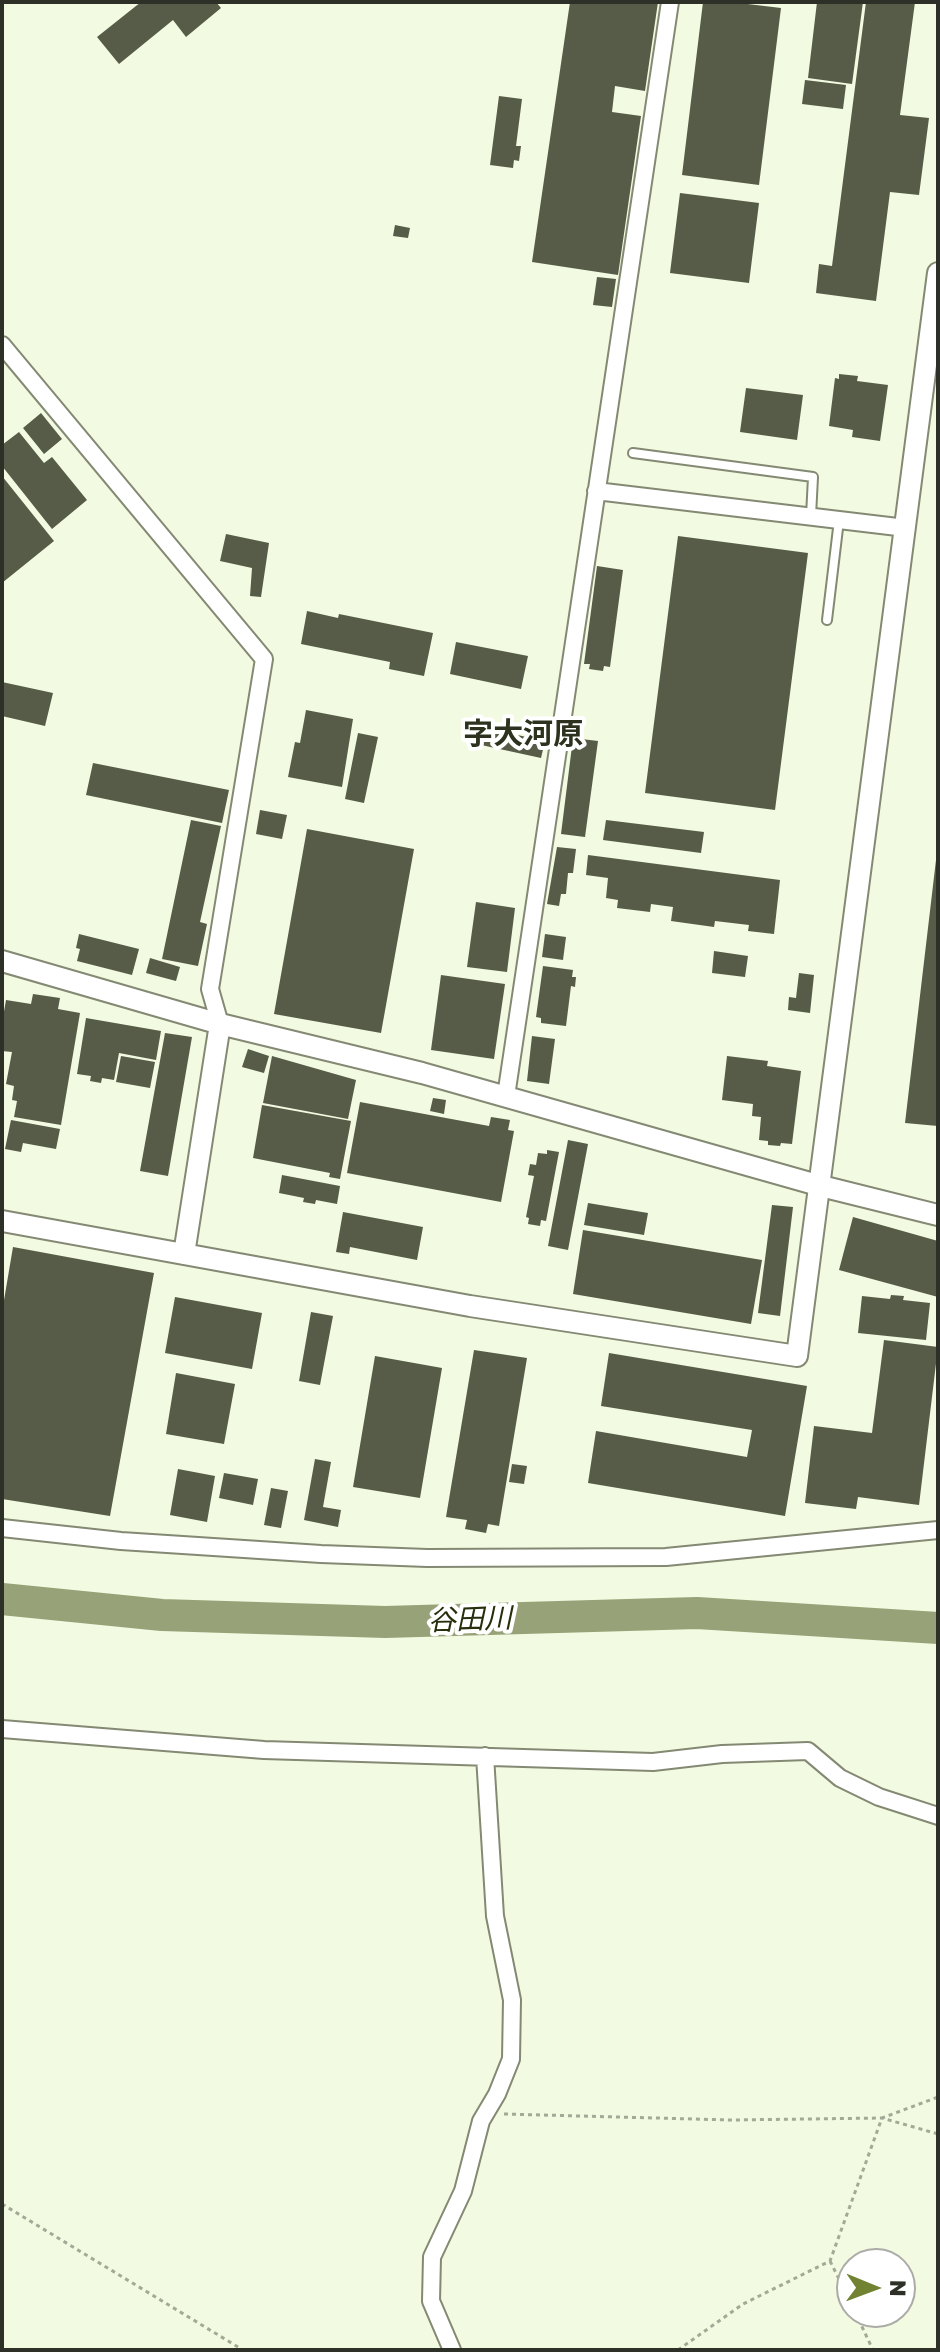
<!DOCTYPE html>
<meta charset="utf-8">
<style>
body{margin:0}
#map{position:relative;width:940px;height:2352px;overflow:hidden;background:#f2fae1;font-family:"Golos Text",sans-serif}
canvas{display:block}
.frame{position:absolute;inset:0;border:4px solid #2d3026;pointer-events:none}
.north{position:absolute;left:836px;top:2248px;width:80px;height:80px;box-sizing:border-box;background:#fff;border:2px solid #abaca8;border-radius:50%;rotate:91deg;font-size:22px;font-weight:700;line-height:32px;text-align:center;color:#2d3026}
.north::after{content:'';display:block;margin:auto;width:28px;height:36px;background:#718332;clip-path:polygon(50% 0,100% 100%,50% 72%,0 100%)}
</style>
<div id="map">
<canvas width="940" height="2352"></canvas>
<div class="frame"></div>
<div class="north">N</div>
</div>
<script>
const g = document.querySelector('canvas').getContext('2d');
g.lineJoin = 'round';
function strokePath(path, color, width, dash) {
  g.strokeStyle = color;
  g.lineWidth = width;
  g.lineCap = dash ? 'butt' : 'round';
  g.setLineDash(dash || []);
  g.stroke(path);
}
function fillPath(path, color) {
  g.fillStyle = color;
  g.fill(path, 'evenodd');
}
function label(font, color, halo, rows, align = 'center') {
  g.font = font + ' "Golos Text","Noto Sans JP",sans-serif';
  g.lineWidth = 8;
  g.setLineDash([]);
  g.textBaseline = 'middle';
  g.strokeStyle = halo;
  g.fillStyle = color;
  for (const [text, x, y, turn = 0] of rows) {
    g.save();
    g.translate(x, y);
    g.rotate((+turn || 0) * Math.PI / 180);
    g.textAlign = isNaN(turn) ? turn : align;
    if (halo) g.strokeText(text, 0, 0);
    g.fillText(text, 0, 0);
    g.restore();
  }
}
strokePath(new Path2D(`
 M2 1599 162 1615 385 1622 697 1613 938 1628`), '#97a278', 32);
fillPath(new Path2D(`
 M141 2H216L221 8 186 37 173 20 119 64 97 37Z
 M570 2H658L645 91 615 86 612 112 641 116 618 275 532 262Z
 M703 2H731L781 8 759 185 682 175Z
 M817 2H863L852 84 808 78Z
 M866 2H915L900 115 929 118 919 195 890 192 876 301 816 293 819 264 832 266Z
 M805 80 846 85 843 109 802 104Z
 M499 96 522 99 516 146H521L519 161 514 160 513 168 490 165Z
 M680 193 759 203 749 283 670 273Z
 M395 225 410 228 408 238 393 236Z
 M597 277 616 279 612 307 593 305Z
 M839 374 858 376 857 381 888 385 880 441 852 437 853 430 829 426 835 378 839 379Z
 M746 388 803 395 797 440 740 432Z
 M41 413 62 439 44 454 23 428Z
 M19 432 44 463 52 457 87 500 52 529 2 466V445Z
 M2 476 54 541 2 583Z
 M226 534 269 543 261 597 250 596 252 568 220 561Z
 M678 536 808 553 775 810 645 793Z
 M597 566 623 570 610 667 604 666 603 671 589 669 590 664H584Z
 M307 611 338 618 339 614 433 633 424 676 389 669 390 662 301 644Z
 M456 642 528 656 521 689 450 674Z
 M2 682 53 693 45 726 2 716Z
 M306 710 353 719 342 787 288 777 295 742 300 743Z
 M476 726 545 741 541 758 472 743Z
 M358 733 378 737 364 803 345 799Z
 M573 738 598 741 585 837 561 834Z
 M93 763 229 790 222 823 86 795Z
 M260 810 287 815 282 839 256 834Z
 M191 820 221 826 200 922 207 924 198 966 162 959Z
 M606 820 704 832 701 853 603 840Z
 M307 829 414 849 381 1033 274 1014Z
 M557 847 576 849 573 873H568L566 894H561L559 906 547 904Z
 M588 855 780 880 774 934 748 931 749 925 715 921 714 927 671 921 673 907 651 904 650 912 617 908 618 900 606 898 608 878 586 875Z
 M936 860H938V1126L905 1123Z
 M476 902 515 908 507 972 467 967Z
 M79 934 139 949 132 975 77 961 80 949 76 948Z
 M545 934 566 937 563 960 542 957Z
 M714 951 748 956 745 977 712 973Z
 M150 958 180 967 176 981 146 973Z
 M543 966 573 970 572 977H576L575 987 571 986 566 1026 541 1023V1018L536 1017Z
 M799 973 814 975 810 1013 788 1010 789 997 796 998Z
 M441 975 505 984 494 1059 431 1050Z
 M33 994 60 998 58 1009 80 1013 61 1125 14 1117 17 1101 12 1100 14 1086 6 1084 12 1052 2 1051V1023L6 1000 31 1004Z
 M86 1018 161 1031 156 1060 119 1053 114 1080 102 1078 101 1083 90 1081 91 1076 77 1074Z
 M165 1033 192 1037 168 1176 140 1171Z
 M532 1036 555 1039 549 1084 527 1081Z
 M248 1049 269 1056 264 1073 242 1067Z
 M121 1056 155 1062 150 1088 116 1082Z
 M272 1056 356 1080 348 1119 263 1103Z
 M727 1056 768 1061 767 1066 801 1071 792 1144 781 1143 780 1146 768 1145V1141L759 1140 761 1117 752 1116 753 1104 722 1100Z
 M433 1098 446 1100 444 1114 430 1111Z
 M360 1102 489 1126 491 1117 510 1120 508 1130 514 1131 501 1202 347 1173Z
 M262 1105 351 1121 340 1179 329 1177 330 1173 253 1158Z
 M11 1120 60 1129 56 1149 23 1143 21 1152 5 1149Z
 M568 1140 588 1144 568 1250 548 1246Z
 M547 1150 559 1152 546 1221 541 1220 540 1226 528 1224 529 1218 526 1217 534 1176 528 1175 530 1164 536 1165 538 1153 547 1154Z
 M282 1175 340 1186 337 1204 316 1200 315 1204 303 1202 304 1198 279 1193Z
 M588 1203 648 1213 644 1235 584 1225Z
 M772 1205 793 1207 780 1316 758 1313Z
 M343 1212 423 1227 417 1260 350 1247 349 1254 336 1252Z
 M853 1217 938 1241V1297L839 1270Z
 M583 1230 762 1260 751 1324 573 1294Z
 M13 1247 154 1273 110 1516 2 1499V1312Z
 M891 1295 904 1296 903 1300 930 1303 926 1340 858 1333 862 1296 890 1299Z
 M175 1297 262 1313 252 1369 165 1353Z
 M311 1312 333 1316 320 1385 299 1381Z
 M884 1340 938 1347 919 1505 858 1497 856 1509 805 1503 814 1426 872 1433Z
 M474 1350 527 1358 499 1526 488 1524 486 1533 465 1529 467 1520 446 1517Z
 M609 1353 807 1386 785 1516 588 1483 596 1431 747 1457 752 1430 601 1406Z
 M375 1356 442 1368 420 1498 353 1487Z
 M176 1373 235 1384 224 1444 166 1434Z
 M315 1459 331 1462 323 1507 341 1510 338 1527 304 1520Z
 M512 1464 527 1466 524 1484 509 1482Z
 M178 1469 215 1476 207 1522 170 1515Z
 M224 1473 258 1479 253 1505 219 1498Z
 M271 1488 288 1491 281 1528 264 1525Z`), '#565c47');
const service = new Path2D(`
 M633 453 813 477 811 516
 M827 620 839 520`);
const minor = new Path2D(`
 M2 345 264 659 210 989 220 1024
 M596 491 906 528
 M506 1096 670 2
 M2 1528 121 1541 321 1554 427 1558 666 1557 938 1530
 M2 1729 264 1750 653 1762 722 1754 808 1751 840 1778 879 1797 938 1816
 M452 2350 431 2301 432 2257 463 2191 481 2121 497 2094 511 2059 512 2000 495 1916 485 1756`);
const tertiary = new Path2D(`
 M2 961 220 1024 422 1073 821 1186 938 1215
 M2 1221 470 1306 797 1356 938 273
 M184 1254 220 1024`);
strokePath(service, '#838973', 12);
strokePath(minor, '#838973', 20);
strokePath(tertiary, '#838973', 24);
strokePath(new Path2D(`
 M504 2114 731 2120 882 2118 938 2134
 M2 2204 243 2350
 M830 2261 852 2305
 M855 2312 873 2350
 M678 2350 743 2304 830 2261 882 2118 938 2097`), '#a3a996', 3, [4, 4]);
strokePath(service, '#fff', 8);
strokePath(minor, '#fff', 16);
strokePath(tertiary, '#fff', 20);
label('italic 28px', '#262e0b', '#fff', [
 ["谷田川",470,1620,-2]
]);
label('bold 30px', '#2d321f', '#fff', [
 ["字大河原",523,734]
]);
</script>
